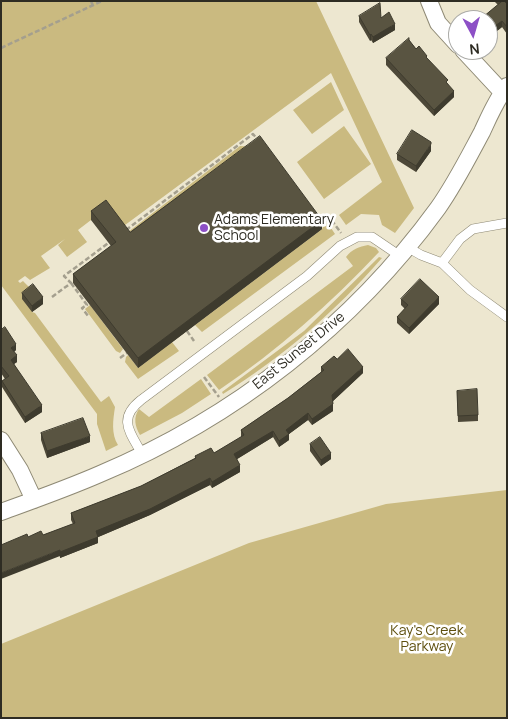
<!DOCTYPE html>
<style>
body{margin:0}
#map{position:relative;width:508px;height:719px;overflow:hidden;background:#ede7d0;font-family:Manrope,sans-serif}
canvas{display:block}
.frame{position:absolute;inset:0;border:2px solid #2e2c23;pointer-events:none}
.north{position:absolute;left:448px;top:10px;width:50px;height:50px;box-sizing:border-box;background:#fff;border:1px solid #ababa7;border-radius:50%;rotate:174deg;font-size:14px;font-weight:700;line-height:20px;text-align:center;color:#2e2c23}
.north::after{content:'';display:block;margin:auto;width:18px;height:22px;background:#8d50c6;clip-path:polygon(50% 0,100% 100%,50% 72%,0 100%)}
</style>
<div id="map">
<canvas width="508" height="719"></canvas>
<div class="frame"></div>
<div class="north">N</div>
</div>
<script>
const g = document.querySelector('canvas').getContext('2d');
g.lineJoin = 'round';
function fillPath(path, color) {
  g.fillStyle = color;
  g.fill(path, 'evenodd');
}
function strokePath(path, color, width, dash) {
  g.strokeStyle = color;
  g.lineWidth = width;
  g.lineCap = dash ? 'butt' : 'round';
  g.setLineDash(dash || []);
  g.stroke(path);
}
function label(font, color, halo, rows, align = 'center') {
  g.font = font + ' Manrope,sans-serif';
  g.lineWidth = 5;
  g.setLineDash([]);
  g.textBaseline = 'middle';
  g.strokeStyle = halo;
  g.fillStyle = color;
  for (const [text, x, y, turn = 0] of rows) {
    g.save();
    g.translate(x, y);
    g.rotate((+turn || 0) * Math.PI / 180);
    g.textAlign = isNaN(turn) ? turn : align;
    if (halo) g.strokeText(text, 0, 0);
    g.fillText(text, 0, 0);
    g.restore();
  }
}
fillPath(new Path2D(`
 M1 1H316L414 208 395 233 382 225 379 215 361 214 346 225 339 215 382 182 331 73 121 228 91 220 78 230 87 242 67 257 58 245 65 239 41 256 50 268 30 280 25 276 18 281 20 283 23 281 33 291 32 312 35 313 101 402 109 396 115 407C113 420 111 434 118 445L106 451 97 424V414L1 285Z
 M331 82 344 110 312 134 293 110Z
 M344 126 371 164 324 199 297 162Z
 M240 146 258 147 115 242Z
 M329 225 335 234 202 332 195 325 322 229 323 227Z
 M368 245 376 248 379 252C330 304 278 350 219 390L207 375 353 266 346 257C352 249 359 247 368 245Z
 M379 257 382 258C336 311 283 357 223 394L222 392 304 331Z
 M90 305 123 349 120 353 116 351 85 309Z
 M172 342 179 351 138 379 125 362 126 357 128 355 138 368Z
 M201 379 211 394 182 413 140 435C135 426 133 418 139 409L149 417Z
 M507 490V718H1V644L249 543 386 504Z`), '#caba80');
const service = new Path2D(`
 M407 247 421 255 442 263 470 290 507 317
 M442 263 460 239 473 229 507 223
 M142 454C130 432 117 419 141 400L307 276 340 246 357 237H372L400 256`);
const minor = new Path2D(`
 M429 1 438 23 458 45
 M463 50 502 92
 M1 440 20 470 34 500
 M1 512C34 500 68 488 100 474 234 418 353 325 438 208 455 184 468 158 482 132 489 117 496 100 507 86`);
strokePath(service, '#8e8974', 10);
strokePath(minor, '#8e8974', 18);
strokePath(new Path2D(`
 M91 1 93 6
 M1 48 102 1
 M320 225 330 218 341 233
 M126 230 253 134 258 140
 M71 283 87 305 82 308 88 316
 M52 297 71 283 64 276 111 241
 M187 331 194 341
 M120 358 127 353
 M204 377 219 397`), '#a49f8e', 2.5, [5, 2.5]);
strokePath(service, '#fff', 9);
strokePath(minor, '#fff', 16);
fillPath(new Path2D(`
 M494 1H507V34L502 27 492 35 488 29V20H483V17L498 5Z
 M359 16 381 18 395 30 373 43 371 40 370 41 359 22Z
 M409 40 416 49 427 58 448 84 454 97 434 116 386 65V58Z
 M431 151 416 172 397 160V154Z
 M91 211 130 232 322 229 138 368 73 283V274L111 246 91 220Z
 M22 293 43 304 32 312 22 299Z
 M401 299 439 304 409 334 397 323V317L405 309 401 305Z
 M1 330 16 350 14 352 17 362 14 364 42 412 25 423 2 387V381L5 379 1 373Z
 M337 359 363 373 333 401V411L312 425 308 420 289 434V440L279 447 273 437 237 459 240 472 212 488 210 485 150 515 98 537V543L60 558V556L28 537 43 535 73 524 71 520V513L141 486 195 458V456L214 453 241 437V430L288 398 321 372V367Z
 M457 391 478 415V421L458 422Z
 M41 433 90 442 47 458 41 440Z
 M310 444 331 459 321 466 310 451Z`), '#4d4838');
fillPath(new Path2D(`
 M502 21V27L492 35V28Z
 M395 24V30L373 43V37Z
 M371 34V40L370 41V35Z
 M454 91V97L434 116V110Z
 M431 144V151L416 172V166Z
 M322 220V229L138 368V358Z
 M43 297V304L32 312V306Z
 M439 297V304L409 334V328Z
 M16 344V350L11 354V348Z
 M17 355V362L11 366V360Z
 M363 367V373L332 402V395Z
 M333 404V411L312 425V419Z
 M42 405V412L25 423V417Z
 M308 413V420L289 434V440L279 447V441L286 430Z
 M273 431V437L234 461V454Z
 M90 436V442L47 458V451Z
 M331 453V459L321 466V460Z
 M240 465V472L212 488V482Z
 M210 478V485L150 515 96 538V531Z
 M98 537V543L60 558V552Z
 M60 550V556L1 579V573Z`), '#3e3b2e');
const building = new Path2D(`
 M500 1H504L507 4V27L502 21 492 28 488 23V20H485L483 17 501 2Z
 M380 3 381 18 389 12 395 24 373 37 371 34 370 35 359 16Z
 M409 38V40L416 49 419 46 427 56 426 57 448 80 446 82 454 91 434 110 386 58Z
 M412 130 431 142V144L416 166 397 154Z
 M260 136 322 220 138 358 73 274 116 242 91 211 106 200 130 232Z
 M420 279 439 297 409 328 397 317 408 305 401 299Z
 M33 284 43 297 32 306 22 293Z
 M5 327 16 344 11 348 17 355 11 360 42 405 25 417 2 381 9 376 1 366V330Z
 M348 349 363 367 332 395 333 404 312 419 308 413 286 430 289 434 279 441 273 431 234 454 240 465 212 482 210 478 150 509 96 531 98 537 60 552V550L1 573V545L27 534 28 537 41 531 43 535 75 523 71 513 141 486 196 458 195 456 211 448 214 453 244 435 241 430 288 398 324 370 321 367 334 356 337 359Z
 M477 389 478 415 458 416 457 391Z
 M83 418 90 436 47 451 41 433Z
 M320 437 331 453 321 460 310 444Z`);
fillPath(building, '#595441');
strokePath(building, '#3e3b2e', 1);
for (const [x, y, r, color] of [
 [204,228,5,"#8d50c6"]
]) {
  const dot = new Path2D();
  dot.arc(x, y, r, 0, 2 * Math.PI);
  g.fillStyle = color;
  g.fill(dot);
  strokePath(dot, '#fff', 2);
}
label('14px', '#2e2c23', '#fff', [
 ["Adams Elementary",214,220],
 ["School",214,236]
], 'left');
label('14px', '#2e2c23', '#fff', [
 ["East Sunset Drive",299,351,-39]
]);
label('14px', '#5e4f0e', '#fff', [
 ["Kay's Creek",427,631],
 ["Parkway",427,647]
]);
</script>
